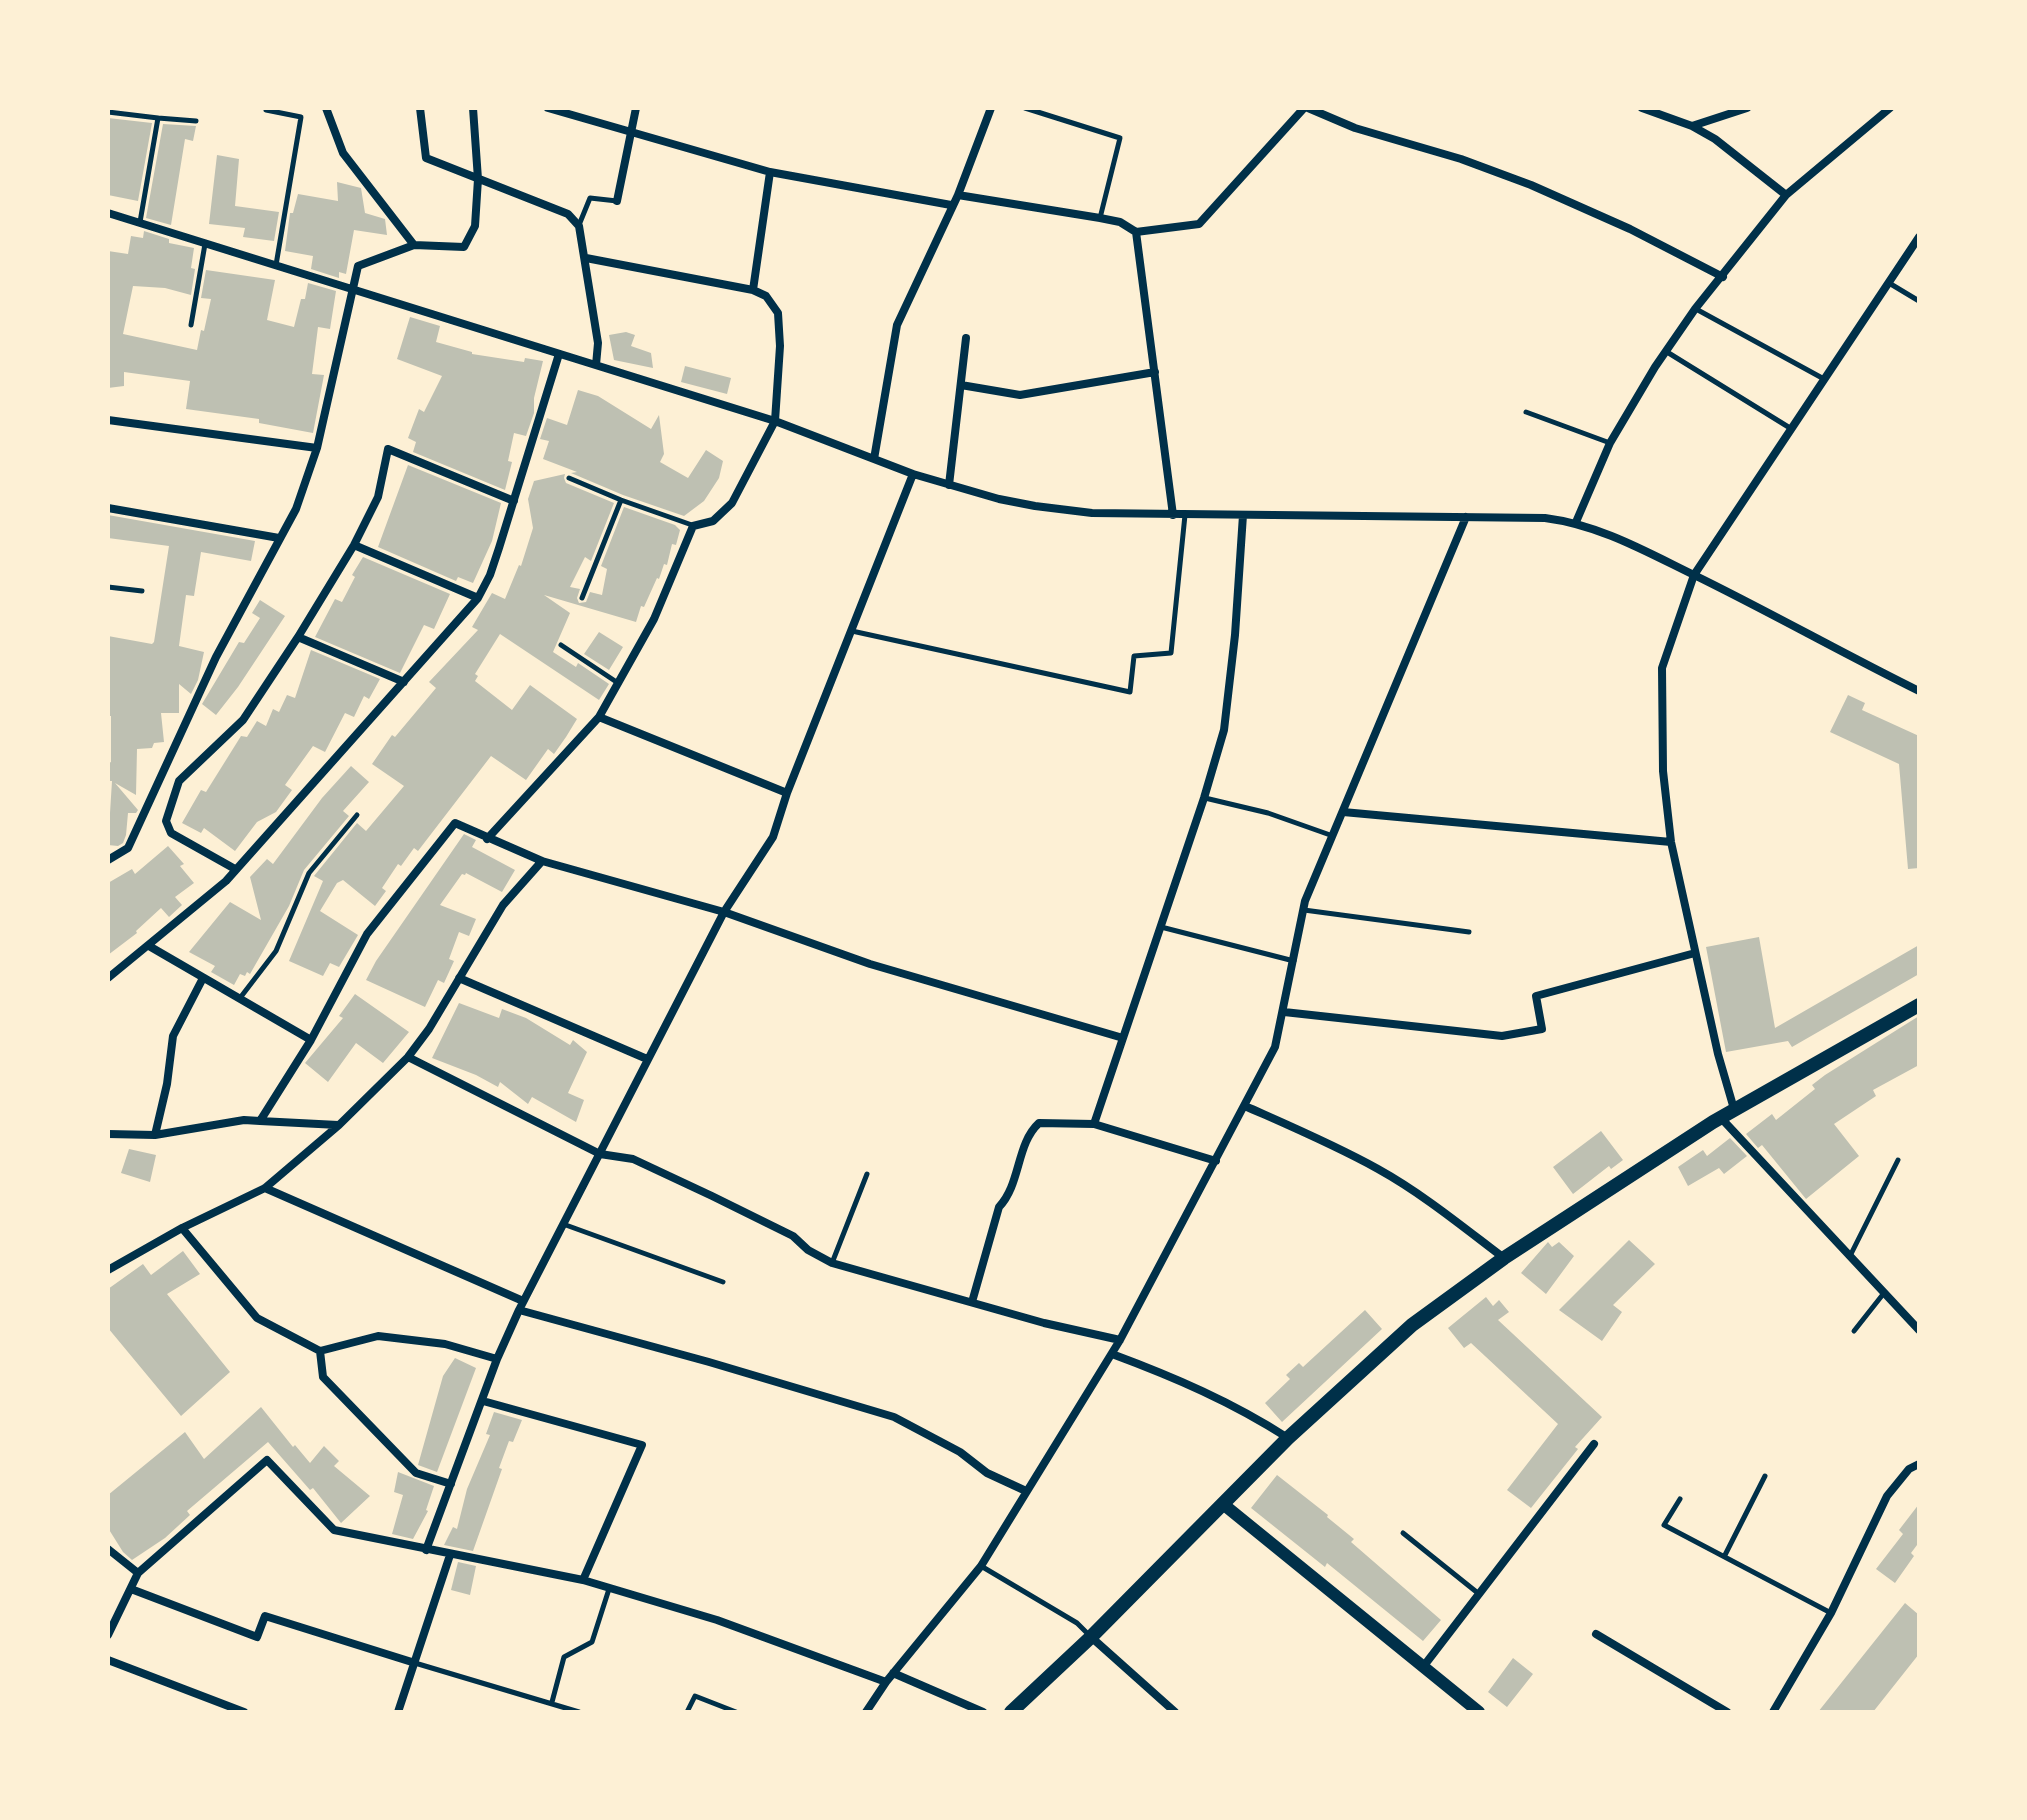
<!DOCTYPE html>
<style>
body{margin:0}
#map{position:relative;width:2027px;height:1820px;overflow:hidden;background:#fdf0d5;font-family:Rubik,sans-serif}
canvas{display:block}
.frame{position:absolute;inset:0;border:110px solid #fdf0d5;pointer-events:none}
</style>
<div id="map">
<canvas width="2027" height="1820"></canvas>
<div class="frame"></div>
</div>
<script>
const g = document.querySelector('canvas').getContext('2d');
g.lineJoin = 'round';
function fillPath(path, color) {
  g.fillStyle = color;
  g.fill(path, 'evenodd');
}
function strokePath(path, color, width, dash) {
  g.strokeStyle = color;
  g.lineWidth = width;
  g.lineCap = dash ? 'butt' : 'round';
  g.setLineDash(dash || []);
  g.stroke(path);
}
fillPath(new Path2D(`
 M108 118 152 123 138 201 108 195Z
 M163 124 196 126 193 141 185 139 171 225 146 218Z
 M217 155 239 159 235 206 279 212 274 241 243 237 245 228 209 224Z
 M337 182 361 188 365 213 385 219 387 235 354 230 346 274 339 272V278L311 269 313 256 285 251 290 213H293L298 194 338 201Z
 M144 231 169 239V243L194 248 191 268 195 269 191 295 165 288 133 286 123 334 197 350 201 330 204 331 211 299 201 298 206 270 275 280 267 320 294 327 301 299H305L308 283 336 291 330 329 318 327 312 374 324 375 313 433 259 423V419L186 409 190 381 124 372V386L108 388V251L128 254 131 236 143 238Z
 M410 317 440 326 436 342 472 352V354L524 362 525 358 543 361 534 398V413L526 436 514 433 508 461 512 462 505 490 413 452 416 442 408 438 419 409 424 412 442 376 397 359Z
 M626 332 635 335 631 346 651 353 653 368 614 360 609 335Z
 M685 366 731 378 727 394 681 382Z
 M578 390 598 396 651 429 659 415 664 454 660 462 688 478 706 450 723 461 719 478 704 501 684 516 623 495 571 473 577 472 543 459 549 441 540 439 547 418 567 425Z
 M408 465 501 503 492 541 473 583 458 577 456 581 378 547Z
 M565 474 564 478 566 483 614 503 591 561 585 557 570 587 580 589 577 598 579 603 586 602 590 592 602 595 607 569 601 566 624 507 675 525 680 530 676 545 672 544 667 565 664 564 659 579 657 578 644 607 641 606 636 622 544 595 570 613 553 652 576 667 578 663 609 684 599 700 500 634 475 674 478 676 475 681 512 710 530 685 577 719 566 737 554 754 548 749 526 780 491 756 418 851 414 848 401 866 398 864 382 888 386 891 375 906 343 880 337 883 320 911 358 935 339 967 330 963 323 976 289 961 323 881 314 876 357 823 366 831 404 786 372 764 392 735 395 737 436 688 429 682 478 630 472 627 492 593 505 599 519 565 521 566 533 528 528 499 534 481Z
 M108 515 255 541 251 561 201 552 194 596 186 595 179 646 204 652 198 680 191 694 179 684V713H161L164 742 154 743 152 748 137 749 136 795 115 783 138 810 136 813H128L126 835 123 843 118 846 108 845 112 781H109V763L111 762V716H108V636L152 644 154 642 169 546 108 538Z
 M363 557 450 594 434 629 424 625 400 673 315 637 335 599 342 602 355 577 352 575Z
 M260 600 285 616 238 687 216 715 202 704 239 642 244 643 260 618 252 613Z
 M599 632 623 647 609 670 584 654Z
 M311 650 380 679 369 699 364 696 354 717 345 713 325 752 313 746 285 785 292 790 276 812 257 822 235 851 204 828 201 833 182 823 201 790 206 792 241 736 247 737 257 721 266 726 273 709 279 712 287 695 295 698Z
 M1848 695 1865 703 1862 710 1919 736V868L1908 869 1899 764 1830 732Z
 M351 766 369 782 343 811 349 816 304 870 289 906 250 974 247 972 245 976 240 974 234 985 211 972 215 966 189 952 230 902 261 920 250 877 267 859 273 864 322 798Z
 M464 834 476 840 472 847 515 870 502 892 466 873 465 875 462 874 440 905 476 919 469 936 459 932 449 959 454 961 444 983 438 980 425 1007 366 980 376 961Z
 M168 846 184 864 180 866 194 883 175 897 182 905 169 917 161 908 136 931 137 933 108 955V883L132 869 135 874Z
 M1759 937 1775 1028 1919 945V974L1792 1047 1788 1041 1726 1052 1706 947Z
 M355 994 409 1032 383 1063 356 1043 328 1082 305 1063 343 1018 339 1016Z
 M459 1003 499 1018 502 1009 526 1018 570 1045 573 1040 587 1052 568 1093 584 1100 576 1122 532 1097 528 1104 500 1082 498 1087 476 1075 432 1058Z
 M1919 1016V1065L1873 1090 1876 1096 1834 1124 1859 1156 1806 1199 1762 1145 1758 1148 1746 1134 1772 1114 1776 1120 1815 1089 1812 1085 1825 1075Z
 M1601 1131 1623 1160 1611 1169 1609 1166 1573 1194 1553 1167Z
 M1730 1138 1747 1156 1724 1174 1719 1168 1688 1186 1678 1167 1703 1150 1707 1156Z
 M129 1149 156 1155 150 1182 121 1173Z
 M1629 1240 1655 1264 1613 1305 1622 1312 1602 1341 1559 1310Z
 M1548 1242 1552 1247 1559 1242 1574 1256 1546 1294 1521 1273Z
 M183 1251 200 1274 167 1294 230 1372 181 1416 108 1328V1289L143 1264 151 1275Z
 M1486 1297 1493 1306 1499 1300 1509 1312 1498 1320 1602 1417 1575 1447 1578 1449 1531 1508 1507 1490 1558 1424 1471 1343 1464 1348 1448 1328Z
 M1365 1310 1382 1329 1282 1422 1265 1403 1290 1379 1286 1375 1299 1363 1303 1367Z
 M455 1358 476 1368 437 1472 418 1465 443 1376Z
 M261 1407 293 1447 295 1445 310 1463 324 1446 339 1461 334 1466 370 1496 341 1523 313 1488 310 1490 268 1442 187 1511 190 1515 165 1538 132 1560 123 1552 108 1528V1495L185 1432 204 1459Z
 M494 1412 522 1420 513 1442 509 1441 499 1468 502 1469 473 1551 444 1545 453 1527 457 1529 467 1489 490 1435 486 1434Z
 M398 1472 434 1486 426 1510 428 1511 413 1539 392 1534 403 1495 394 1492Z
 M1277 1475 1328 1515 1327 1517 1354 1539 1351 1542 1441 1620 1423 1641 1327 1563 1325 1567 1251 1508Z
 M1919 1504V1546L1917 1545 1911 1553 1914 1556 1895 1583 1876 1569 1903 1534 1899 1530Z
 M458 1562 476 1566 470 1595 451 1590Z
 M1905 1603 1919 1615V1654L1873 1712H1818Z
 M1513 1658 1533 1674 1507 1707 1488 1692Z`), '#bec0b2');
strokePath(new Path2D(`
 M1025 108 1120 138 1100 218
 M266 110 301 117 276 265
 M108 112 158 118 140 222
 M158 118 196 121
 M579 225 590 198 617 201
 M1889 283 1919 301
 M1696 309 1824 379
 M191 325 205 244
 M1667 352 1790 428
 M1526 412 1610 443
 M569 478 621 500 692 525
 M108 587 142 591
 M582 598 621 500
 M852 631 1130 692 1134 656 1171 653 1185 515
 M561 645 618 683
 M1205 798 1268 813 1333 836
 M1304 910 1469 932
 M1161 927 1294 961
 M240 998 276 951 309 873 357 815
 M563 1224 723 1282
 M1850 1256 1898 1160
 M832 1263 867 1174
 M1854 1331 1884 1293
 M1680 1499 1664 1525 1831 1613
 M1403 1533 1479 1594
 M1725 1555 1765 1476
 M981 1566 1077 1623 1090 1636
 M415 1663 579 1712
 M552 1702 564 1657 592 1642 609 1589
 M687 1712 695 1696 736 1712`), '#003049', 5);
strokePath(new Path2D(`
 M326 108 343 153 414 245
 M420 108 426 158 568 214 579 226 598 343 596 365
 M548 108 770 172
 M1308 108 1355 128 1461 159 1531 185 1630 229 1723 277
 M1642 108 1692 126 1715 139 1786 195
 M1692 126 1747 108
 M958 195 1100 218 1120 222 1136 232
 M617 201 636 108
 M108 213 775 421 913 474 999 499 1035 506 1092 513 1545 518C1599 525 1643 550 1692 574 1768 611 1842 653 1919 691
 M586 258 753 290 770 172 951 205
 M961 385 1020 395 1155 372
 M108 420 317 448
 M874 459 897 325 958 195 991 108
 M949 485 966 338
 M108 508 279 538
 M1173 515 1136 232 1199 224 1304 108
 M1576 522 1610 443 1655 367 1695 309 1786 195 1890 108
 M354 545 478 598
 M404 682 298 637 354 545 378 497 388 449 514 501
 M599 717 787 793
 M1343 812 1671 842
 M487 839 599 717 654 619 693 526 713 521 732 503 775 421 780 346 778 313 766 296 753 290
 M108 860 128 848 216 657 296 509 317 448 358 266 414 245 464 247 475 226 478 179 473 108
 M235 869 171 833 166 821 179 781 243 720 298 637
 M149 946 311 1040
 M108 978 226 881 478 598 490 575 499 548 559 354
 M459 978 647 1059
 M1284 1012 1502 1036 1542 1029 1536 996 1695 953
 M408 1057 600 1154 633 1159 712 1196 793 1236 808 1250 832 1263 1044 1323 1120 1340
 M1245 1106C1290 1126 1335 1145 1378 1169 1423 1194 1463 1227 1504 1258
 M1734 1109 1718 1054 1671 842 1663 771 1662 668 1694 575 1919 237
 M1721 1118 1919 1330
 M260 1121 338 1125
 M1094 1124 1204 798 1224 730 1235 635 1243 515
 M108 1134 155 1135 244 1120 260 1121 311 1040 367 934 455 823 542 861 724 912 870 964 1123 1038
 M155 1135 167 1084 173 1036 203 978
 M265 1188 523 1301
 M182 1228 257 1318 320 1351 378 1336 445 1344 497 1359
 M108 1270 182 1228 265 1188 339 1125 408 1057 429 1029 503 905 542 861
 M972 1302 999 1207C1021 1184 1016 1144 1039 1123L1094 1124 1216 1161
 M519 1310 709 1362 894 1417 960 1452 987 1473 1026 1491
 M320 1351 323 1377 416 1473 451 1484
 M1112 1354C1174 1377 1232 1402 1288 1438
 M483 1401 642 1445 583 1580
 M108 1549 138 1573
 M426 1550 497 1359 519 1310 724 912 773 837 787 793 913 474
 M131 1589 257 1637 265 1616 415 1663
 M1596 1634 1727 1712
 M108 1635 138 1573 267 1460 334 1530 583 1580 717 1620 886 1682
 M1091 1637 1175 1712
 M108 1660 244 1712
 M1423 1667 1594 1444
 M893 1673 983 1712
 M398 1712 450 1555
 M866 1712 886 1682 981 1566 1120 1340 1275 1047 1305 901 1466 517
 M1773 1712 1831 1613 1887 1496 1909 1469 1919 1464`), '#003049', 8);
strokePath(new Path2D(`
 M1223 1504 1479 1712`), '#003049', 12);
strokePath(new Path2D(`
 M1011 1712 1091 1637 1288 1438 1412 1325 1504 1258 1713 1122 1919 1005`), '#003049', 14);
</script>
